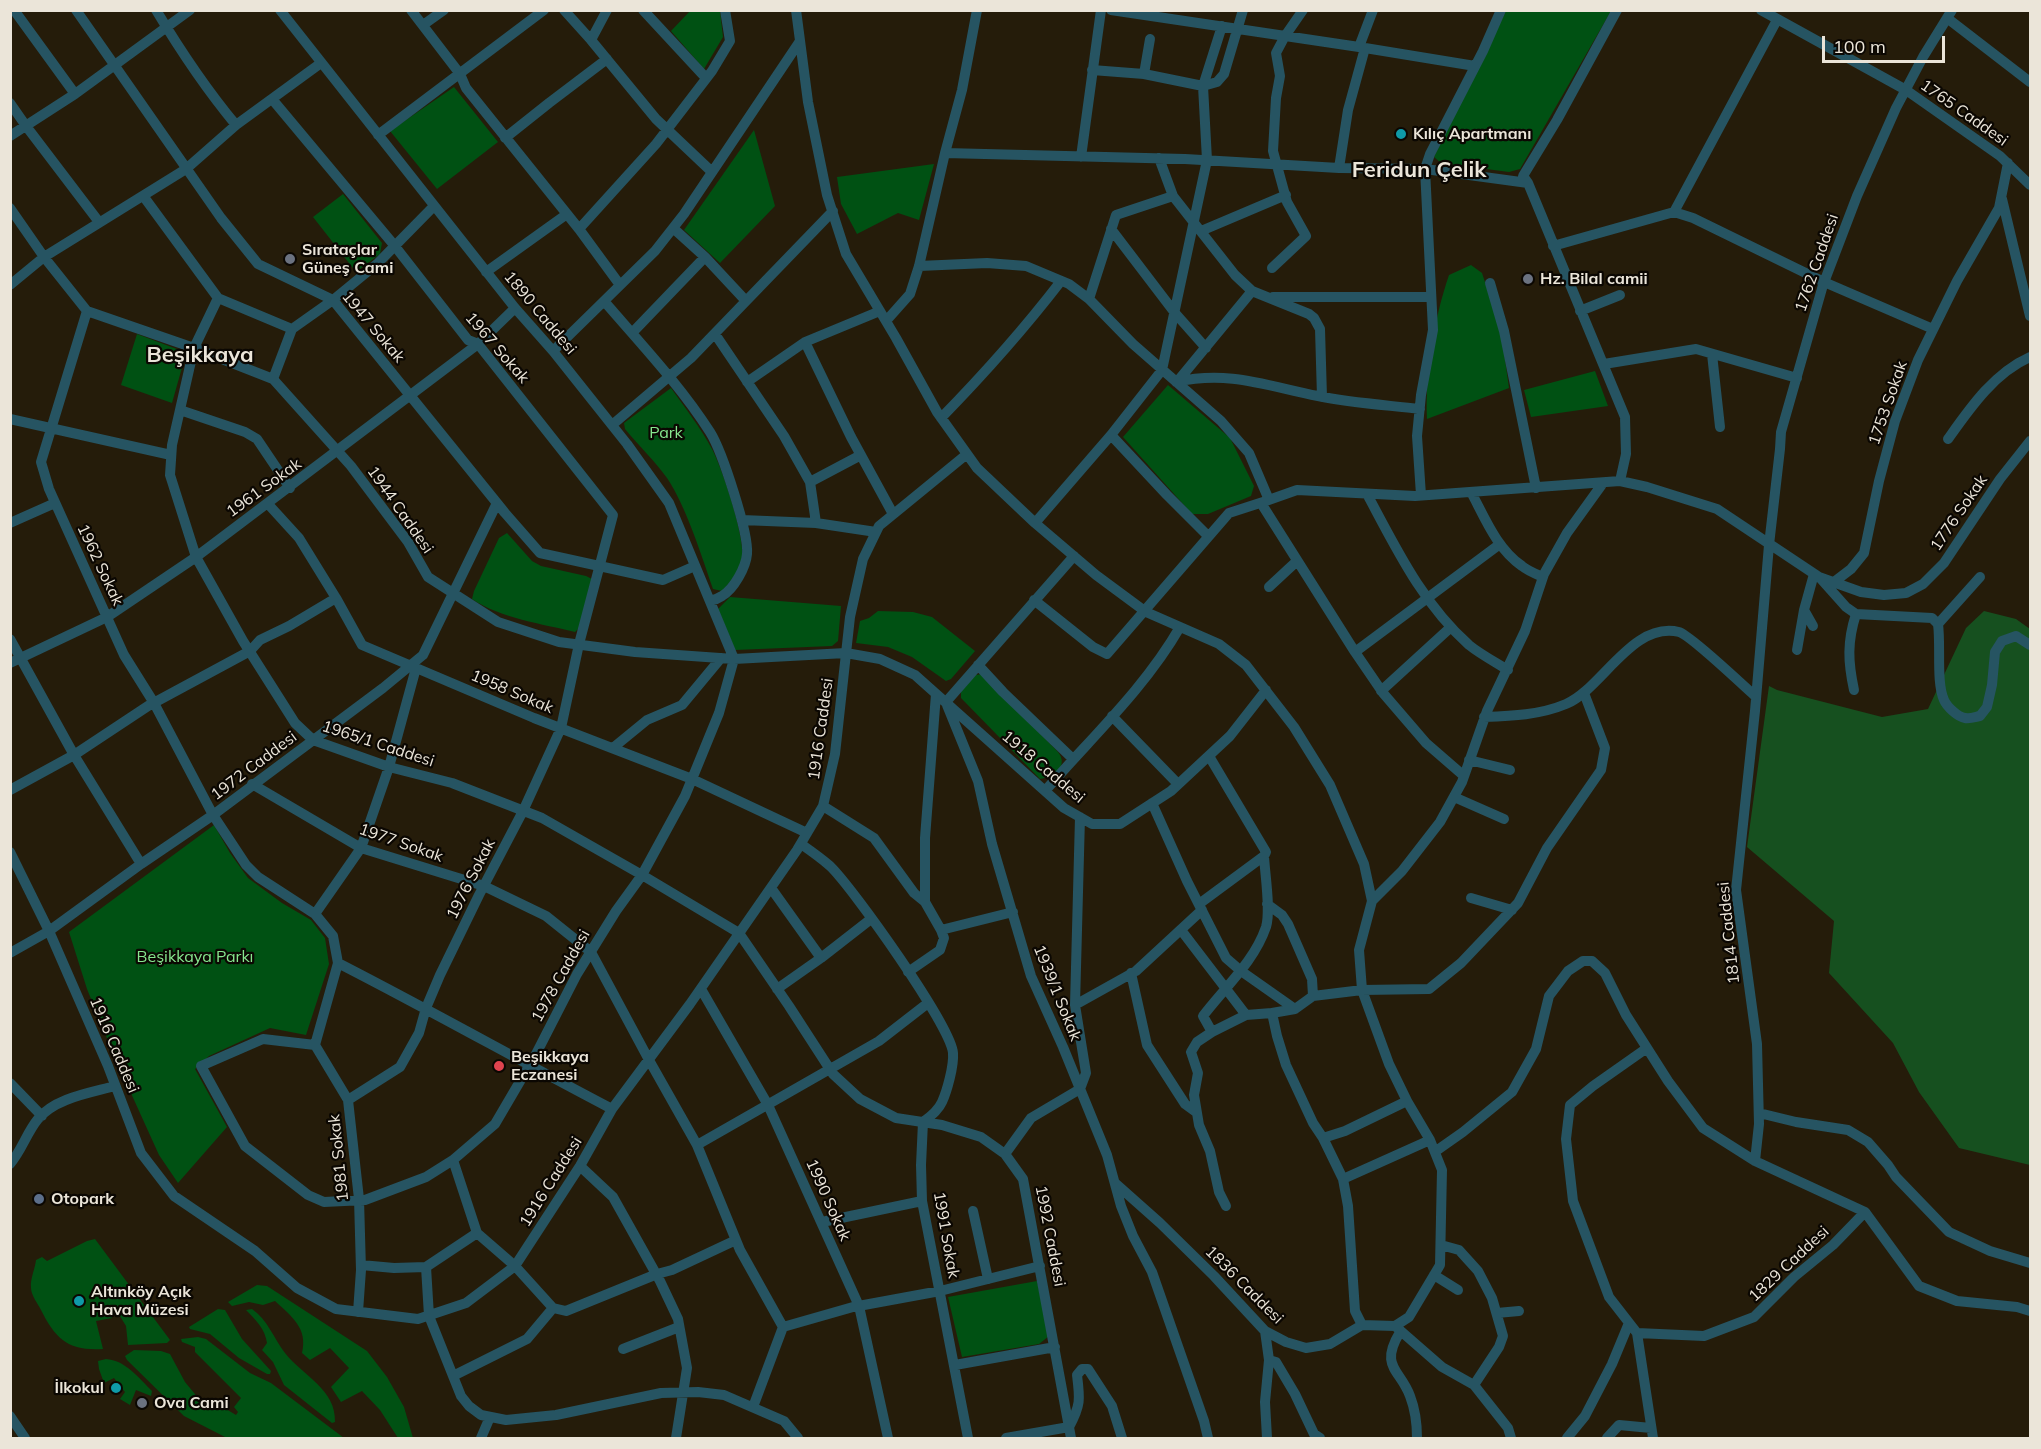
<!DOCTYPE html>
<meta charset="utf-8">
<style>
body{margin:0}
#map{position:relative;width:2041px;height:1449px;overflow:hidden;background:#251c0a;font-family:Mulish,sans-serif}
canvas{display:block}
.frame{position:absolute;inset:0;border:12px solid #ebe5d9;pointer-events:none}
.scale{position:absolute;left:1822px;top:36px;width:123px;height:27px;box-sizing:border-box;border:3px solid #ebe5d9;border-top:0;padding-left:8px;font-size:18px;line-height:21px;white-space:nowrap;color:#ebe5d9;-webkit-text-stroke:4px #0b0702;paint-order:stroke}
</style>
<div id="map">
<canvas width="2041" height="1449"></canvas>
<div class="frame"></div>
<div class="scale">100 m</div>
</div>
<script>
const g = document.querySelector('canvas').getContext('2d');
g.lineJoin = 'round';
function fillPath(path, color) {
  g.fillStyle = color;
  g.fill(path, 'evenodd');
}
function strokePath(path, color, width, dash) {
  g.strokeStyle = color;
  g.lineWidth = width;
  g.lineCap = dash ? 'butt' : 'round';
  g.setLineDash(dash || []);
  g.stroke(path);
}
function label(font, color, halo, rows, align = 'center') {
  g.font = font + ' Mulish,sans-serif';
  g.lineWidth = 4.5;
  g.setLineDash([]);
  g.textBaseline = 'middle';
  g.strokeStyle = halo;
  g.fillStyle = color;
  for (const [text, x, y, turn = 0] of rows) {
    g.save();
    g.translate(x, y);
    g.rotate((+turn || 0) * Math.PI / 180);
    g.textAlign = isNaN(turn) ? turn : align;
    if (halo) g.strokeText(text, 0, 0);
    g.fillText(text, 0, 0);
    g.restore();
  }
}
fillPath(new Path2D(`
 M690 11H720L723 37 704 69 671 31Z
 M1506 11H1611L1520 169 1509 172 1441 163 1434 157Z
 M454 87 498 142 437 189 390 131Z
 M754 130 775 206 720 263 684 230Z
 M934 164 919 220 898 213 857 234 841 204 837 177Z
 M343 194 382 243 380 254 356 272 313 217Z
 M1471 265 1482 273 1501 331 1509 388 1427 419C1425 372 1434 319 1449 275Z
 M137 334 182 351 185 357 172 403 121 385Z
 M1595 371 1608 406 1531 417 1524 390Z
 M1168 385 1230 438 1254 486 1251 496 1208 514H1192L1123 437Z
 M671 388C685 408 701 428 712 449 723 470 746 539 742 560 740 570 729 584 722 591L713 589C702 557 686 506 667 478 655 461 638 445 625 429L624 423Z
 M507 533 532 561 541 566 586 576 592 579 580 627 575 632C543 624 500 618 472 599L474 591 499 538Z
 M730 597 841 606 838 641 832 646 735 650 718 609Z
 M878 611 913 612 932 617 975 651 951 679 946 681 912 657 888 647 856 643 860 621 869 618Z
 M982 674 1058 752C1069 766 1054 777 1040 779L961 698V690L976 675Z
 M214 825 230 853 248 878 282 903 311 920 325 938 329 964 306 1035 270 1028 209 1056 195 1069 227 1127 178 1183 159 1155 115 1058 87 989 69 932Z
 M95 1239 170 1340 167 1343 128 1345 126 1326 115 1308 109 1311 112 1318 96 1321 103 1349C69 1351 56 1340 41 1310 38 1304 31 1295 31 1288 30 1279 35 1269 36 1260L42 1257 47 1261 87 1241Z
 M1037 1281 1049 1336 1039 1344 962 1357 948 1297Z
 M257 1285 267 1286 367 1351 387 1377 404 1407 413 1438H398L380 1410 362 1391 341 1402 331 1387 349 1368 330 1348 310 1360 302 1353C308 1328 292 1317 275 1301L263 1305 249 1302 232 1306 228 1302Z
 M218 1309 225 1310 242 1339 271 1371 270 1374H267L239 1358 210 1334 190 1329 189 1327Z
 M252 1309C268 1320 274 1339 285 1353 303 1376 336 1389 335 1422L332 1423 284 1385 273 1362 262 1350 267 1343C265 1329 256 1320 246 1310Z
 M198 1337 206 1339 250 1373 271 1383 344 1438H227L184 1416 127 1360 125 1356 134 1350 161 1351 170 1354 185 1382 204 1405 226 1409 236 1415 238 1412 234 1407 241 1398 195 1352V1347L182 1342 181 1339Z
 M106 1359C125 1360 139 1378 152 1391L151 1396 136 1390 130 1405 120 1399 125 1392 114 1378 104 1383 99 1369 98 1361Z`), '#005113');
fillPath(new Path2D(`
 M1984 611 2016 619 2030 629V1165L1959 1148 1919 1092 1893 1043 1829 973 1834 921 1747 847 1769 686 1777 690 1882 717 1928 709 1966 628Z`), '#16501f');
strokePath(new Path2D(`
 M14 10 75 94
 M76 10 221 218 258 264 333 300 505 513 540 553 663 580 695 566
 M156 10C180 50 206 89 236 125
 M280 10 515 308 553 351 627 444 669 503 734 659 719 713 692 779 685 796 642 875 616 911 577 974 536 1054 495 1124 453 1160 426 1177 365 1200 324 1202 308 1195 245 1146 201 1066 263 1039 315 1045
 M411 10 460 74 466 88 579 229 620 285
 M564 10 591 40 656 119 712 172
 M643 10 706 78
 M796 10 808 102 827 195 846 254 896 338 937 412 977 468 1035 523 1096 575 1146 612 1219 644 1246 665 1294 727 1330 785 1364 864 1372 901 1359 950 1362 990 1389 1064 1407 1101 1430 1140 1442 1170 1440 1265 1409 1317 1395 1326 1362 1325 1330 1344 1306 1348 1286 1342 1265 1331 1214 1276 1160 1223 1115 1183
 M1111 10 1359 47 1475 66
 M1617 10 1557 120 1523 176 1528 183 1625 417 1626 454 1620 481
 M1761 10 1906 90 2000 156 2030 185
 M1947 18 2030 82
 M423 25 444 10
 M591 40 607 10
 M1359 47 1373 10
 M1092 70 1144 74 1203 86 1217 82 1224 74 1243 10
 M1144 74 1150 39
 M272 99 394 245 468 340 478 344 613 515 579 644 561 728 523 811 479 895 440 975 426 1008 419 1033 400 1067 348 1100
 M10 103 26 126 99 222
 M378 135 544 10
 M10 136 75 94 190 10
 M505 138 549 103 607 59
 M945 153 1185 159 1339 168 1425 169 1528 183
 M1081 157 1101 10
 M1159 158 1173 196 1235 275 1252 291 1309 314 1314 318 1320 329 1322 397
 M1339 168 1348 110 1365 48
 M144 197 218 298 292 329
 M2002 199 2030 316
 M10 208 44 257 87 311 194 348 273 379 351 466 408 542 428 577 498 622 559 642 635 652 734 659 846 653 880 659 915 675 1064 808 1092 824H1120L1171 791 1230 736 1266 690
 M1674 212 1777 20
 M673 228 705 257 746 301
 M579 229 656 144 712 71 730 41 725 10
 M1111 229 1175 313 1206 348
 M1201 231 1286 195
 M1553 246 1674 212 1693 218 1824 282 1933 329
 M919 266 987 263 1026 266 1069 284 1089 299 1133 344 1221 421 1249 453 1269 500
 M1272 268 1306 236 1287 202 1273 151 1276 98 1280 76 1276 53 1285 36 1303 10
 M486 272 567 214
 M1490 283 1504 331 1536 488
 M10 285 44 257 186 169 236 125 321 63
 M1273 297H1431
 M218 298 194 348 172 445 170 475 196 557 243 641 295 723 313 740 389 767 452 783 542 818 642 875 739 933 789 1006 833 1074 860 1099 896 1118 942 1125 981 1137 1005 1154 1023 1179 1071 1438
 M1089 299 1116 215 1173 196
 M604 301C640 343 680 385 710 432 722 451 749 533 747 554 746 567 734 589 722 596 719 598 714 600 710 601
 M87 311 41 462 49 489 124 655 154 703 213 815 246 865 258 877 315 914 333 936 338 963 315 1045 348 1100 359 1199 361 1270 358 1312
 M1580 311 1620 295
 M886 321 910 294 919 266 945 153 962 90 977 10
 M632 333 705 257
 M715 334 784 436 810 482 816 523
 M805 342 851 437 893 514
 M553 351 655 251 684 214 800 41
 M1712 354 1720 427
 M1604 364 1696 349 1797 378
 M273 379 292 329 333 300 378 263 434 206
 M747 382 805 342 880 311
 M1176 382C1229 370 1267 386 1318 396 1351 403 1386 405 1420 409
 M1177 382 1252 291
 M180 410 245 432 257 439 290 488
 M941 418C984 374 1024 329 1061 281
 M10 419 171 455
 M612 425 691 358 833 211
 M1111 435 1167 495 1208 536
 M1948 439C1970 408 1994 373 2030 357
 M810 482 861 455
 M1471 492C1485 518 1497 549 1522 566 1528 571 1536 574 1543 577
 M1367 494C1396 548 1422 603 1469 645 1480 654 1495 662 1508 670
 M1421 495 1417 436 1421 395 1433 330 1425 169 1430 154 1483 51 1501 10
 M1261 503 1355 652 1383 693 1426 743 1464 776
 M268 504 299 538 336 598 362 645 534 718 692 779 807 833
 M742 520 816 523 876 532
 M10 523 55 503
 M1035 523 1111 435 1162 370 1207 160 1203 86 1222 26
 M1821 579 1846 607 1856 614 1932 618 1938 624C1941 646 1936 682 1944 700 1947 707 1958 717 1965 718 1970 719 1975 717 1980 716L1987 707 1992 685 1995 652 2002 641 2016 636 2030 645
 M1834 582 1851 569 1864 553 1879 481 1895 421 1918 360 1957 281 1999 208 2008 163
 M1269 587 1297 561
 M1034 600 1093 647 1107 654 1229 513 1263 502 1297 490 1415 496 1620 481 1647 487 1717 509 1819 577 1861 592 1884 595 1906 593 1923 584 1944 563 2000 479 2030 441
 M1804 610 1813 626
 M1938 624 1980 577
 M10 639 74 755 141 864
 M1797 650 1804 610 1814 574
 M1355 652 1500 544
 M10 663 107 617 196 557 478 344 515 308
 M978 665 1003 692 1073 759
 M1854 690C1848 662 1847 642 1856 614
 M1381 691 1451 627
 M946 702 1074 556
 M947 705 978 781 992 844 1031 976 1063 1047 1107 1155 1121 1206 1133 1236 1152 1272 1204 1421 1208 1438
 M1112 716 1178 784
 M1484 717C1512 716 1540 715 1566 704 1602 689 1632 621 1679 632 1690 635 1744 686 1756 697
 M614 747 647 720 682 705 721 658
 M1469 760 1510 770
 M252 784 361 848 484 886 546 916 591 952 649 1060 697 1145 740 1250 783 1327 753 1407
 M10 790 74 755 148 706 250 651 260 640 289 626 336 598
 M1045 791C1091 738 1145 688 1180 627
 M1454 797 1504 819
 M1152 803 1187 881 1226 958 1241 971 1295 1009
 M823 806 874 838 914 893 925 902 941 930 944 938 940 950 908 972
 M801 844C811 851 821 858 830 866 853 888 951 1026 953 1053 954 1066 947 1091 942 1102 938 1111 930 1117 923 1122L921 1165 922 1201 968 1438
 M10 852 49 931 108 1066 141 1153 174 1196 255 1251 297 1288 336 1309 418 1319 466 1303 515 1266 580 1166 612 1109 690 1004 797 850 823 806 835 754 850 617 863 559 879 526 967 454
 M771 888 821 958
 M1471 898 1512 910
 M1372 901 1402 871 1440 822 1462 782 1487 711 1525 631 1544 574 1567 533 1603 483
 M925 902V838L936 694
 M1199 904 1264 856 1266 852 1209 756
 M1267 904 1282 915 1288 924 1312 979 1313 996
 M315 914 361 848 389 767 416 668
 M941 930 1013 912
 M1181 930 1246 1015
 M10 953 49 931 141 864 213 815 383 688 423 655 497 503
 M338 963C430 1010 520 1061 612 1109
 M1131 973 1147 1045 1185 1104 1196 1112
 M701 989 768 1105 859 1306 888 1438
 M777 989 821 958 871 919
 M1075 1005 1136 971 1202 910
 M1272 1013 1277 1036 1286 1065 1313 1123 1323 1138 1343 1179 1348 1206 1355 1311 1362 1325
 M1212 1032 1203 1016C1225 987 1254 962 1266 927 1271 911 1265 875 1264 856
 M1647 1048 1593 1086 1570 1105 1566 1139 1573 1201 1609 1297 1637 1333 1704 1336 1754 1317 1794 1277 1833 1245 1865 1212
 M10 1083 42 1116
 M1759 1113 1796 1122 1848 1130 1868 1142 1888 1165 1896 1177 1949 1232 1990 1251 2030 1263
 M1323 1138 1345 1131 1407 1101
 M697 1145 879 1041 928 1003
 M1436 1151 1463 1132 1512 1092 1536 1049 1549 996 1568 971 1583 961H1592L1605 973 1626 1015 1668 1081 1703 1128 1755 1161 1865 1212 1919 1286 1957 1301 2017 1307 2030 1311
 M1005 1154 1031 1118 1080 1089 1086 1073 1075 1005 1080 817
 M453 1160 477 1233 515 1266 553 1308
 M1755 1161 1759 1124 1757 1044 1736 890 1755 711 1769 545 1780 449 1781 432 1823 285 1857 196 1896 108 1923 57 1952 10
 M10 1164C22 1150 27 1132 38 1119 55 1098 90 1093 115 1086
 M580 1166 613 1197 660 1281 678 1319 687 1368 676 1438
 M1343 1179 1430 1140
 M1226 1206 1219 1192 1210 1151 1199 1125 1194 1095 1198 1073 1191 1052 1197 1042 1212 1032 1246 1015 1272 1013 1295 1009 1313 996 1362 990 1429 989 1461 963 1518 903 1547 848 1601 770 1605 748 1584 693
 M973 1211 988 1279
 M822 1222 922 1201
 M1441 1245 1459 1250 1478 1271 1492 1298 1503 1336 1499 1347 1474 1385
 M361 1265 394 1268 426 1267 477 1233
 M426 1267 429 1316 461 1396 469 1406 481 1415 506 1420 556 1415 661 1393 698 1392 724 1395 784 1421 798 1438
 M1434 1275 1458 1290
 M553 1308 566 1311 657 1274 672 1270 736 1240
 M1497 1313 1519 1311
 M1395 1326 1442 1367 1474 1385 1508 1428 1511 1438
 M783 1327 853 1307 940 1291 1040 1266
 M1265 1331 1269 1360 1276 1362 1295 1394 1314 1434 1320 1438
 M1400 1332C1379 1367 1400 1369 1410 1396 1415 1409 1417 1425 1417 1438
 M1637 1333 1653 1438
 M623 1349 679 1327
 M955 1365 1055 1347
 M453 1376 527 1339 553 1308
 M10 1416 25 1438
 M481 1438 490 1417
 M1006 1438 1069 1427C1081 1405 1080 1399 1077 1375L1082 1369H1088L1112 1406 1122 1438
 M1267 1438 1265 1402 1269 1360
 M1567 1438 1585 1416 1612 1364 1629 1323
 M1607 1438 1619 1425 1651 1428`), '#265462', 10);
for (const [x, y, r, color] of [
 [1401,134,6,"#0f9aa8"],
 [290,259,6,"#6b7280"],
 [1528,279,6,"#6b7280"],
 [499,1066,6,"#e0444e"],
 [39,1199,6,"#5c6f8a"],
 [79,1301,6,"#0f9aa8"],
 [116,1388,6,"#0f9aa8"],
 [142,1403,6,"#6b7280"]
]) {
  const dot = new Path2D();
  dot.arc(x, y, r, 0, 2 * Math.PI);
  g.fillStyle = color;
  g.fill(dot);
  strokePath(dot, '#0b0702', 2);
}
label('16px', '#ebe5d9', '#0b0702', [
 ["1765 Caddesi",1964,113,35],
 ["1762 Caddesi",1817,263,-71],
 ["1890 Caddesi",540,313,50],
 ["1947 Sokak",373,327,50],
 ["1967 Sokak",497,348,49],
 ["1753 Sokak",1888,403,-71],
 ["1961 Sokak",264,488,-36],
 ["1944 Caddesi",400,510,55],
 ["1776 Sokak",1959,513,-56],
 ["1962 Sokak",100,565,65],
 ["1958 Sokak",512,692,23],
 ["1916 Caddesi",821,729,-82],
 ["1965/1 Caddesi",378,744,18],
 ["1972 Caddesi",254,766,-37],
 ["1918 Caddesi",1043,767,40],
 ["1977 Sokak",401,843,19],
 ["1976 Sokak",471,879,-63],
 ["1814 Caddesi",1729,933,-96],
 ["1978 Caddesi",561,976,-61],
 ["1939/1 Sokak",1057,993,68],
 ["1916 Caddesi",114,1045,67],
 ["1981 Sokak",339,1158,-96],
 ["1916 Caddesi",551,1182,-58],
 ["1990 Sokak",828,1200,66],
 ["1991 Sokak",946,1235,80],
 ["1992 Caddesi",1050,1236,79],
 ["1829 Caddesi",1789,1264,-43],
 ["1836 Caddesi",1244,1285,45]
]);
label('bold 16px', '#ebe5d9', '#0b0702', [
 ["Kılıç Apartmanı",1413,134],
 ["Sırataçlar",302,250],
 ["Güneş Cami",302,268],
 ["Hz. Bilal camii",1540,279],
 ["Beşikkaya",511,1057],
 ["Eczanesi",511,1075],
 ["Otopark",51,1199],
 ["Altınköy Açık",91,1292],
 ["Hava Müzesi",91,1310],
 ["İlkokul",104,1388,"right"],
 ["Ova Cami",154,1403]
], 'left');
label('16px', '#87e88f', '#0b0702', [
 ["Park",666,433],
 ["Beşikkaya Parkı",195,957]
]);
label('bold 22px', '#ebe5d9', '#0b0702', [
 ["Feridun Çelik",1419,170],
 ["Beşikkaya",200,355]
]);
</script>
